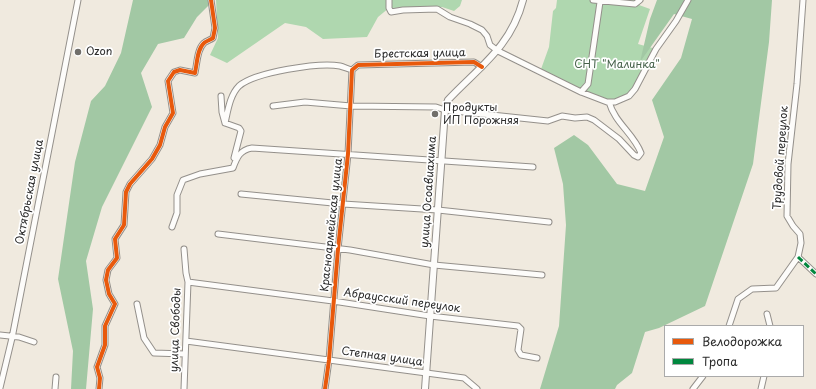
<!DOCTYPE html>
<meta charset="utf-8">
<style>
body{margin:0}
#map{position:relative;width:816px;height:389px;overflow:hidden;background:#f0eadf;font-family:"Playpen Sans",sans-serif}
canvas{display:block}
.legend{position:absolute;left:664px;top:325px;width:140px;height:52px;box-sizing:border-box;background:#fff;border:1px solid #aaa;margin:0;padding:5px 7px;list-style:none;font-size:12px;color:#2b2b2b}
.legend li{display:flex;align-items:center;gap:8px;height:20px}
.legend b{width:20px;border:1px solid #aaa}
</style>
<div id="map">
<canvas width="816" height="389"></canvas>
<ul class="legend">
<li><b style="height:5px;background:#e8590c"></b>Велодорожка</li>
<li><b style="height:5px;background:#00873e"></b>Тропа</li>
</ul>
</div>
<script>
const g = document.querySelector('canvas').getContext('2d');
g.lineJoin = 'round';
function fillPath(path, color) {
  g.fillStyle = color;
  g.fill(path, 'evenodd');
}
function strokePath(path, color, width, dash) {
  g.strokeStyle = color;
  g.lineWidth = width;
  g.lineCap = dash ? 'butt' : 'round';
  g.setLineDash(dash || []);
  g.stroke(path);
}
function label(font, color, halo, rows, align = 'center') {
  g.font = font + ' "Playpen Sans",sans-serif';
  g.lineWidth = 3.5;
  g.setLineDash([]);
  g.textBaseline = 'middle';
  g.strokeStyle = halo;
  g.fillStyle = color;
  for (const [text, x, y, turn = 0] of rows) {
    g.save();
    g.translate(x, y);
    g.rotate((+turn || 0) * Math.PI / 180);
    g.textAlign = isNaN(turn) ? turn : align;
    if (halo) g.strokeText(text, 0, 0);
    g.fillText(text, 0, 0);
    g.restore();
  }
}
fillPath(new Path2D(`
 M216 0H462L460 6 454 11 442 7 389 8 378 17 367 37 323 39 306 27 285 23 227 63 210 55 218 38Z
 M557 0H640L639 5 650 9 638 44 656 49 629 96 607 102 540 72 549 47 553 11 556 8Z`), '#afd7af');
fillPath(new Path2D(`
 M133 0H209V5L197 17 184 38 158 44 141 73 152 107 102 207 86 261 93 309 86 389H71L73 351 58 279 75 162 91 101 105 86 121 53Z
 M657 0H772L769 42 753 164 705 306 659 328 645 332 632 373 617 385 615 389H540L559 326 566 225 563 184 554 148 574 135 588 145 617 184 645 191 664 137 652 100 681 58 692 19 674 14 640 62 650 19Z`), '#a2c8a4');
const minor = new Path2D(`
 M389 0V8L391 12 403 10 437 9 450 17 470 24 482 30 487 36 490 45 498 51 581 92 607 102H615L629 96 635 89 656 49 676 21 688 0
 M593 0 635 4 640 0
 M581 92 588 84 600 2
 M221 96 222 112 225 123 239 128 241 131 234 158 237 159
 M273 106 305 102 351 106 436 107 445 110 548 121 562 116 575 118 587 117 594 120 619 139 634 155 638 157 641 153C634 134 615 123 609 102
 M225 123C228 110 230 95 239 86 255 72 320 62 340 66 344 67 348 69 352 70
 M241 194 343 204 438 210 549 222
 M172 227 177 213V195L183 180 200 174 233 168C237 157 240 150 252 148L533 167
 M218 234 350 250 434 265 542 275
 M798 257 816 274
 M188 282 333 301 430 316 518 326 521 329 518 350 521 355 537 358
 M137 304 144 338 154 353 185 354
 M767 314 770 326
 M729 326 738 299 752 289 776 288 798 257 801 243 800 234 793 226 787 216 788 164 797 84 803 0
 M0 335 19 337 34 342
 M186 341 464 378 477 389
 M0 388 12 338 78 0
 M55 389 56 377
 M99 389 100 378 97 367 105 345V326L115 304 109 294 106 280 108 270 117 258 115 239 124 225 126 192 130 184 152 159 160 145 165 127 173 113 168 81 174 72 180 70 195 73C197 64 197 49 204 43 206 41 210 40 213 38L215 28 211 0
 M184 389 188 282 186 273 184 249
 M325 389 329 360 338 249 348 154 352 70 358 65 474 62 482 67
 M693 389 703 376
 M761 389 764 376`);
const tertiary = new Path2D(`
 M425 389 445 110 448 100C479 67 511 47 523 0`);
strokePath(minor, '#94908b', 7);
strokePath(tertiary, '#94908b', 8);
strokePath(minor, '#fdfcfa', 5);
strokePath(tertiary, '#fdfcfa', 6);
strokePath(new Path2D(`
 M798 257 816 274`), '#00873e', 3, [6, 3]);
strokePath(new Path2D(`
 M99 389 100 378 97 367 105 345V326L115 304 109 294 106 280 108 270 117 258 115 239 124 225 126 192 130 184 152 159 160 145 165 127 173 113 168 81 174 72 180 70 195 73C197 64 197 49 204 43 206 41 210 40 213 38L215 28 211 0
 M325 389 329 360 338 249 348 154 352 70 358 65 474 62 482 67`), '#e8590c', 4);
for (const [x, y, r, color] of [
 [78,52,4,"#706e6a"],
 [435,114,4,"#706e6a"]
]) {
  const dot = new Path2D();
  dot.arc(x, y, r, 0, 2 * Math.PI);
  g.fillStyle = color;
  g.fill(dot);
  strokePath(dot, '#fff', 1.5);
}
label('11px', '#2b2b2b', '#fff', [
 ["Ozon",86,52],
 ["Продукты",443,108],
 ["ИП Порожняя",443,121]
], 'left');
label('11px', '#2b2b2b', '#fff', [
 ["Брестская улица",420,54,-1],
 ["Трудовой переулок",781,158,-86],
 ["Октябрьская улица",30,192,-79],
 ["улица Осоавиахима",429,192,-86],
 ["Красноармейская улица",332,225,-84],
 ["Абраусский переулок",402,301,8],
 ["улица Свободы",176,330,-88],
 ["Степная улица",382,357,8]
]);
label('11px', '#47624b', '#fff', [
 ["СНТ \"Малинка\"",617,65]
]);
</script>
